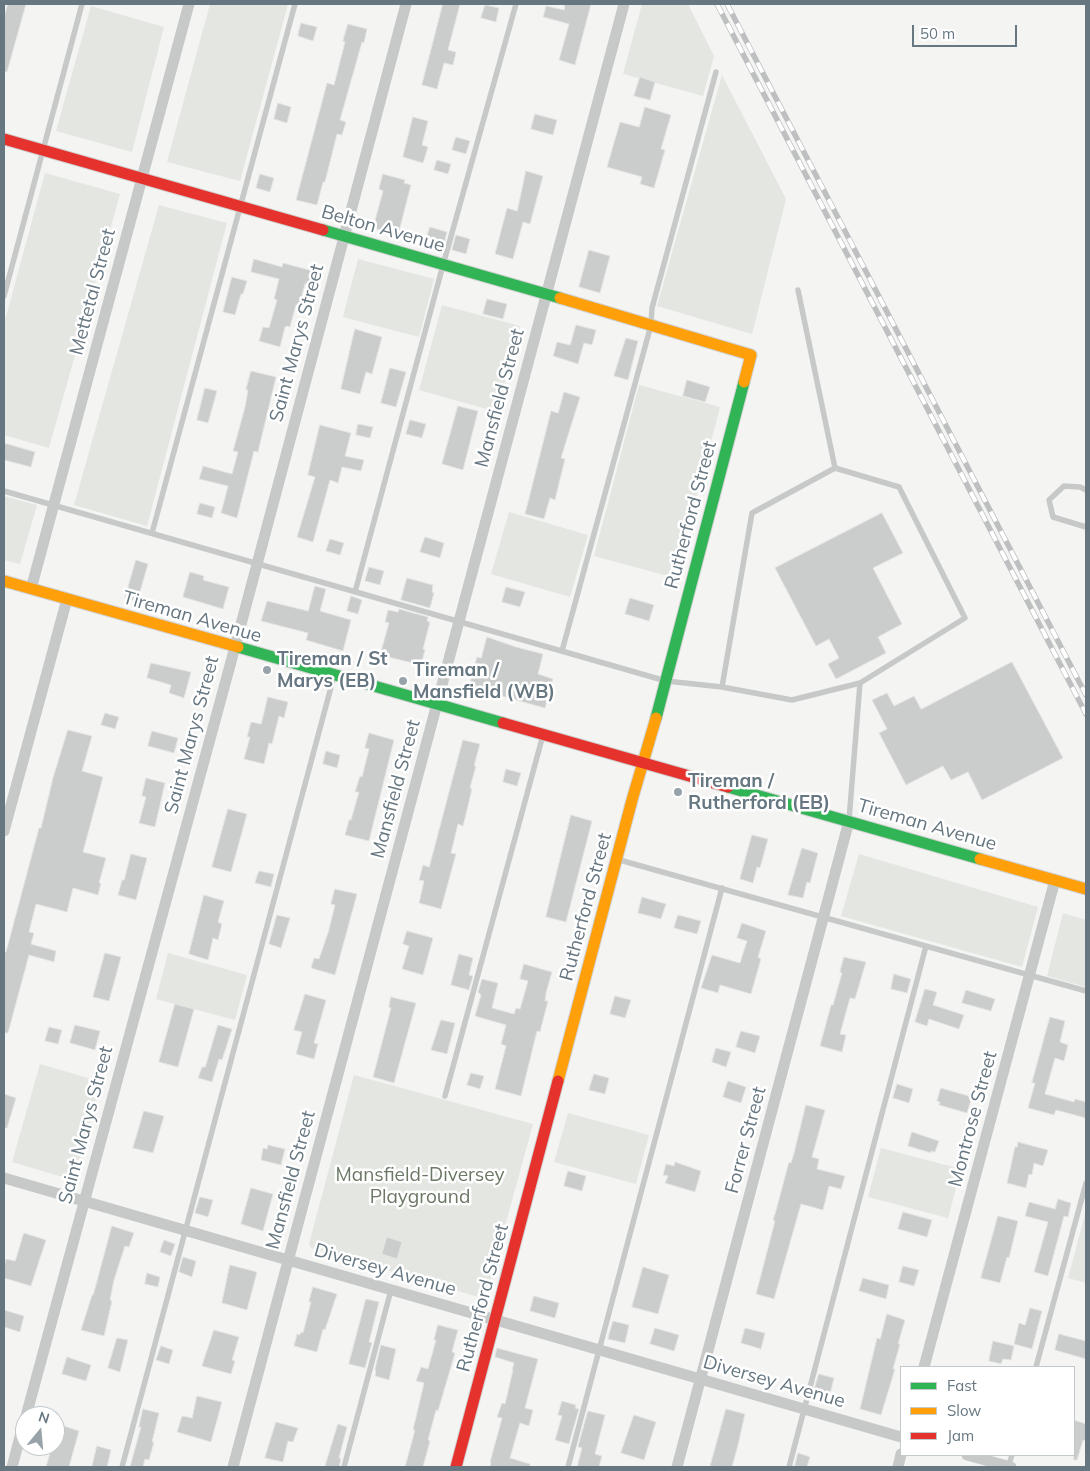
<!DOCTYPE html>
<style>
body{margin:0}
#map{position:relative;width:1090px;height:1471px;overflow:hidden;background:#f4f4f3;font-family:Mulish,sans-serif}
canvas{display:block}
.frame{position:absolute;inset:0;border:5px solid #677781;pointer-events:none}
.legend{position:absolute;left:900px;top:1366px;width:175px;height:90px;box-sizing:border-box;background:#fff;border:1px solid #c2c9cd;margin:0;padding:6px 9px;list-style:none;font-size:15px;color:#677781}
.legend li{display:flex;align-items:center;gap:10px;height:25px}
.legend b{width:25px;border:1px solid #c2c9cd}
.north{position:absolute;left:15px;top:1406px;width:50px;height:50px;box-sizing:border-box;background:#fff;border:1px solid #c2c9cd;border-radius:50%;rotate:17deg;font-size:14px;font-weight:700;line-height:20px;text-align:center;color:#677781}
.north::after{content:'';display:block;margin:auto;width:18px;height:22px;background:#98a3a9;clip-path:polygon(50% 0,100% 100%,50% 72%,0 100%)}
.scale{position:absolute;left:912px;top:25px;width:105px;height:22px;box-sizing:border-box;border:2px solid #677781;border-top:0;padding-left:6px;font-size:15px;line-height:18px;white-space:nowrap;color:#677781;-webkit-text-stroke:4px #fff;paint-order:stroke}
</style>
<div id="map">
<canvas width="1090" height="1471"></canvas>
<div class="frame"></div>
<ul class="legend">
<li><b style="height:6px;background:#30b455"></b>Fast</li>
<li><b style="height:6px;background:#ff9f0a"></b>Slow</li>
<li><b style="height:6px;background:#e5322d"></b>Jam</li>
</ul>
<div class="north">N</div>
<div class="scale">50 m</div>
</div>
<script>
const g = document.querySelector('canvas').getContext('2d');
g.lineJoin = 'round';
function fillPath(path, color) {
  g.fillStyle = color;
  g.fill(path, 'evenodd');
}
function strokePath(path, color, width, dash) {
  g.strokeStyle = color;
  g.lineWidth = width;
  g.lineCap = dash ? 'butt' : 'round';
  g.setLineDash(dash || []);
  g.stroke(path);
}
function label(font, color, halo, rows, align = 'center') {
  g.font = font + ' Mulish,sans-serif';
  g.lineWidth = 5;
  g.setLineDash([]);
  g.textBaseline = 'middle';
  g.strokeStyle = halo;
  g.fillStyle = color;
  for (const [text, x, y, turn = 0] of rows) {
    g.save();
    g.translate(x, y);
    g.rotate((+turn || 0) * Math.PI / 180);
    g.textAlign = isNaN(turn) ? turn : align;
    if (halo) g.strokeText(text, 0, 0);
    g.fillText(text, 0, 0);
    g.restore();
  }
}
fillPath(new Path2D(`
 M210 4H288L240 181 167 162Z
 M642 4H688L714 56 703 96 623 74Z
 M91 6 164 27 132 152 56 131Z
 M722 75 786 199 752 334 657 306Z
 M45 173 120 194 49 448 4 435V324Z
 M159 205 227 223 147 526 74 505Z
 M358 259 434 279 419 337 343 317Z
 M442 305 520 326 497 412 419 390Z
 M639 385 720 407 675 578 594 556Z
 M4 496 37 505 20 564 4 560Z
 M509 512 588 535 570 597 491 574Z
 M859 854 1038 907 1022 967 841 916Z
 M1063 913 1086 920V987L1047 976Z
 M168 953 247 975 235 1020 156 999Z
 M40 1064 102 1082 73 1180 12 1162Z
 M354 1075 533 1124 485 1299 311 1248 309 1244Z
 M568 1113 649 1135 636 1184 554 1162Z
 M881 1148 961 1169 948 1218 868 1197Z
 M1086 1211V1283L1068 1278Z`), '#e3e6e1');
const building = new Path2D(`
 M8 4H26L7 72 4 71V17Z
 M443 4H460L448 50 456 52 453 65 444 63 437 89 422 85Z
 M565 4H591L575 65 559 60 569 24 543 17 546 6 564 10Z
 M485 5 499 8 496 22 481 18Z
 M301 23 317 27 313 41 298 36Z
 M348 24 367 29 364 43 362 42 340 120 346 122 342 135 337 134 325 182H323L317 205 296 200 327 83 334 85 345 42 343 41Z
 M640 77 655 82 650 100 634 96Z
 M278 103 291 107 287 123 274 119Z
 M645 107 671 115 661 149 665 150 654 188 640 184 642 177 607 167 620 122 639 127Z
 M535 114 557 120 553 135 531 129Z
 M413 117 428 121 422 145 428 147 423 163 403 157Z
 M456 137 470 141 466 154 452 150Z
 M437 160 451 164 448 174 434 170Z
 M526 171 543 176 530 224 523 222 513 259 495 254 507 208 517 211Z
 M260 174 274 178 270 192 256 188Z
 M383 174 405 180 404 183 411 185 398 235 373 228 383 191 379 189Z
 M430 227 447 232 443 248 425 243Z
 M456 235 470 239 466 254 452 250Z
 M589 250 610 256 600 293 579 287Z
 M254 259 282 267 283 263 313 271 310 283 305 284 299 306 296 305 290 327 287 326 285 327 280 347 259 341 263 327 269 328 277 300 274 299 279 279 251 272Z
 M232 277 247 281 243 294H241L235 315 223 312Z
 M487 299 507 304 503 319 483 314Z
 M576 325 596 330 592 345 584 343 578 364 553 356 557 342 570 345Z
 M355 329 382 337 372 374 366 372 360 394 341 389Z
 M626 338 638 341 628 380 614 376Z
 M390 368 406 372 396 407 381 403Z
 M251 371 276 377 258 452 254 451 237 518 221 513 228 486 199 479 203 466 232 474 238 452 233 451 245 407 248 390H246Z
 M687 380 710 387 705 402 683 396Z
 M205 388 217 391 208 423 197 420Z
 M564 392 580 397 561 458 565 459 555 500 550 498 544 519 525 514 551 411 558 413Z
 M458 406 478 411 463 470 442 464Z
 M410 420 426 424 422 438 406 434Z
 M358 424 373 427 370 438 356 435Z
 M320 425 351 433 345 456 364 460 361 471 342 467 338 483 330 480 313 542 297 537 315 477 308 475Z
 M4 443 35 452 31 467 4 460Z
 M200 503 215 507 212 518 197 514Z
 M882 513 903 553 873 568 902 624 878 637 886 653 836 679 828 664 839 658 829 639 816 646 775 568Z
 M425 537 444 543 440 558 420 552Z
 M330 539 344 543 340 555 326 551Z
 M136 560 148 564 137 602 125 598Z
 M369 567 384 571 380 585 365 581Z
 M190 572 204 576 203 580 229 587 223 609 183 597Z
 M407 578 433 585 432 592 434 593 430 608 401 600Z
 M315 586 326 589 320 611 351 620 343 651 306 640 308 633 261 621 267 601 308 611Z
 M506 587 525 592 520 607 502 602Z
 M351 596 362 600 358 614 347 611Z
 M630 598 654 605 649 621 625 614Z
 M399 609 428 617 427 621 430 622 423 649 425 650 421 665 380 655 389 623 385 622 388 610 398 612Z
 M487 637 516 647 543 654 538 674 553 679 545 708 469 687 477 657 481 658Z
 M1012 662 1063 758 982 800 968 772 951 780 943 766 906 785 879 733 887 729 872 700 887 693 894 706 914 696 921 709Z
 M151 663 191 672 184 698 169 693 171 685 147 678Z
 M268 697 288 702 284 718 279 716 272 744 269 743 264 764 244 759 250 737H247L251 722 261 724Z
 M105 713 119 717 115 729 101 725Z
 M68 730 92 736 82 771 103 777 83 852 106 858 99 883H101L98 895 73 888 67 912 36 904 29 932 34 933 31 944 56 951 54 962 29 955 8 1033H4V952H6L39 828H41L53 778Z
 M152 731 178 738 174 753 148 746Z
 M369 733 394 740 369 841 345 835 349 820H351L359 792H355L360 776 362 777 369 749 365 748Z
 M463 740 480 744 474 766H476L470 788 472 789 467 810 463 826 458 824 451 853 456 854 441 909 419 903 424 881 419 880 423 865 429 867Z
 M326 751 340 755 337 768 323 764Z
 M506 769 521 773 517 786 503 782Z
 M146 778 165 783 155 827 139 823 146 797 142 796Z
 M228 809 247 814 231 872 212 867Z
 M571 815 592 821 566 922 546 917Z
 M752 835 768 839 760 868 757 867 753 883 740 879Z
 M802 848 818 853 810 883 807 882 803 898 788 895Z
 M131 854 147 858 136 900 118 895 122 880H124Z
 M259 871 274 874 271 887 255 883Z
 M335 889 357 894 335 975 311 968 314 958 319 959 328 933 335 905 331 904Z
 M204 895 224 901 218 922 222 924 218 940 213 938 208 960 189 954Z
 M642 897 666 904 661 919 638 913Z
 M277 915 290 918 281 948 269 944Z
 M678 915 701 921 697 934 674 928Z
 M742 923 766 931 758 957 761 959 751 994 720 985 718 993 701 988 712 955 740 963 747 941 737 938Z
 M407 931 433 938 423 975 402 969 409 946 403 944Z
 M105 953 121 957 109 1001 93 997Z
 M459 954 473 958 469 975 473 976 469 990 451 985Z
 M844 957 866 962 855 999 850 998 840 1034 846 1035 842 1052 820 1046 831 1005H833L842 973 840 972Z
 M524 964 552 972 546 993 545 1001H548L540 1032 537 1031 521 1096 495 1089 506 1046 501 1044 506 1025 475 1016 481 995 478 992 482 979 498 983 492 1008 514 1014 516 1008 520 1009 528 981 520 979Z
 M894 974 911 979 907 993 891 989Z
 M925 989 937 992 933 1005 964 1015 959 1029 929 1019 927 1026 915 1022Z
 M966 990 995 999 991 1011 962 1003Z
 M305 994 326 1000 314 1043 318 1044 314 1059 296 1054 302 1032 294 1030Z
 M615 996 631 1000 625 1018 610 1014Z
 M391 997 416 1003 394 1083 373 1077 391 1008 389 1007Z
 M175 1004 194 1009 178 1067 159 1062Z
 M1050 1017 1065 1021 1060 1042 1068 1045 1064 1061 1055 1058 1045 1094 1074 1102 1075 1099 1086 1102V1118L1056 1110 1054 1115 1028 1108 1035 1083H1032Z
 M441 1020 455 1023 447 1054 431 1050Z
 M75 1025 100 1031 95 1050 70 1043Z
 M218 1025 232 1029 222 1060 219 1059 212 1082 198 1078 202 1067H205Z
 M49 1027 62 1030 58 1044 45 1041Z
 M741 1031 760 1036 755 1053 736 1047Z
 M716 1048 731 1052 726 1067 712 1062Z
 M471 1073 484 1076 480 1089 467 1085Z
 M594 1074 609 1078 605 1094 589 1090Z
 M728 1081 746 1087 741 1103 723 1097Z
 M897 1084 913 1089 909 1103 893 1098Z
 M941 1088 972 1097 967 1113 939 1105 940 1102 937 1101Z
 M4 1094 16 1098 7 1128H4Z
 M806 1105 825 1110 812 1157 819 1159 817 1169 845 1176 841 1189 829 1186 823 1210 801 1204 774 1299 756 1294 775 1221 773 1220 775 1214 789 1162 791 1163 794 1153Z
 M144 1111 164 1116 153 1153 133 1148Z
 M912 1132 939 1141 935 1152 931 1151V1153L908 1146Z
 M1018 1142 1048 1150 1043 1166 1034 1163 1032 1175 1029 1174 1026 1188 1007 1183 1015 1147H1017Z
 M268 1145 285 1149 281 1165 261 1160 263 1148 267 1149Z
 M675 1162 701 1171 695 1192 665 1183 668 1176 663 1175 666 1164 674 1166Z
 M568 1171 586 1176 582 1191 564 1186Z
 M251 1188 273 1194 263 1231 241 1224Z
 M200 1197 213 1200 208 1217 195 1213Z
 M1058 1199 1071 1203 1068 1217 1064 1216 1048 1276 1034 1272 1048 1222 1025 1216 1029 1202 1055 1209Z
 M903 1212 932 1220 927 1237 898 1229Z
 M998 1216 1018 1221 1009 1258 1007 1257 1000 1283 981 1278Z
 M112 1226 134 1233 129 1247 125 1246 114 1280 110 1300 112 1301 104 1336 81 1330 92 1295H93Z
 M24 1233 46 1240 31 1286 4 1278V1266L6 1259 15 1261Z
 M387 1237 402 1242 397 1259 382 1254Z
 M164 1240 175 1244 171 1256 160 1252Z
 M183 1257 196 1261 192 1277 179 1272Z
 M230 1265 257 1272 247 1310 222 1303Z
 M903 1266 919 1270 914 1286 899 1282Z
 M643 1267 669 1275 658 1314 632 1307Z
 M147 1273 160 1277 158 1287 145 1284Z
 M863 1278 889 1285 886 1299 859 1291Z
 M313 1287 337 1294 325 1330 323 1329 317 1352 294 1346 297 1334 300 1335 301 1332 303 1333 311 1302H309Z
 M534 1296 559 1303 555 1318 530 1311Z
 M366 1299 379 1302 369 1342 372 1343 365 1368 349 1364Z
 M1030 1308 1042 1311 1032 1349 1014 1344 1019 1323 1025 1325Z
 M4 1310 24 1316 20 1332 4 1327Z
 M887 1314 905 1320 898 1344H900L893 1369H895L881 1415 860 1409 877 1338 880 1339Z
 M613 1321 629 1325 625 1343 608 1339Z
 M438 1325 458 1330 452 1352 455 1353 438 1411 436 1410 428 1440 430 1441 423 1467H405L415 1430H413L424 1383 416 1381 421 1367 428 1369 436 1340H434Z
 M655 1328 679 1335 674 1351 650 1344Z
 M745 1328 765 1333 761 1349 741 1343Z
 M214 1330 239 1337 232 1360 235 1361 231 1374 202 1366Z
 M1059 1334 1086 1341V1359L1055 1350Z
 M117 1338 128 1340 120 1372 108 1368Z
 M993 1341 1014 1346 1011 1360 1003 1359 1001 1364 989 1361Z
 M381 1345 396 1349 389 1380 375 1376 376 1371 375 1370Z
 M161 1346 173 1350 169 1364 156 1360Z
 M497 1348 538 1359 525 1408 533 1410 529 1426 520 1423 510 1458 530 1464V1467H490L491 1462H490L502 1418 497 1417 502 1403 505 1404 513 1370H512L514 1363 495 1357Z
 M67 1357 91 1365 86 1381 62 1374Z
 M819 1374 834 1378 830 1394 814 1390Z
 M197 1396 222 1402 211 1442 177 1432 182 1416 192 1418Z
 M562 1401 576 1405 575 1408 579 1409 569 1444 555 1440 562 1416 558 1415Z
 M143 1409 159 1413 152 1442H154L149 1460 145 1459 143 1467H130L141 1427H139Z
 M726 1409 745 1414 738 1445 732 1467H710Z
 M588 1411 605 1415 595 1454 602 1456 599 1467H577L582 1448 578 1447Z
 M634 1415 656 1422 644 1460 621 1453Z
 M1074 1420 1086 1424V1441L1083 1440 1077 1460H1074Z
 M276 1422 298 1428 293 1442 288 1441 283 1462 265 1458Z
 M58 1424 79 1431 69 1467H46L52 1446H55V1433Z
 M338 1424 347 1427 339 1458 341 1459 339 1467H325Z
 M97 1446 111 1450 107 1467H92Z
 M798 1453 810 1457 807 1467 795 1466Z`);
fillPath(building, '#cbcccc');
strokePath(building, '#e4e4e3', 1);
const fast = new Path2D(`
 M323 230 560 298
 M238 647 503 723
 M656 718 744 382
 M728 787 980 859`);
const slow = new Path2D(`
 M560 298 751 355 744 382
 M4 581 238 647
 M980 859 1086 889
 M558 1081 632 800 656 718`);
const jam = new Path2D(`
 M4 139 323 230
 M503 723 728 787
 M456 1467 558 1081`);
strokePath(fast, '#d0d1d1', 13);
strokePath(slow, '#d0d1d1', 13);
strokePath(jam, '#d0d1d1', 13);
strokePath(new Path2D(`
 M4 296 82 4
 M1086 490 1080 487 1064 486 1049 500 1053 517 1086 527
 M4 491 666 681 722 687 752 513 835 468 798 290
 M152 533 295 4
 M355 592 443 265 516 4
 M562 651 651 325 652 308 716 72
 M722 687 792 700 860 683 965 618 899 487 835 468
 M849 820 860 683
 M616 859 1086 991
 M445 1096 543 735
 M1036 1367 1086 1183
 M122 1467 334 676
 M344 1467 391 1290
 M568 1467 722 888
 M789 1467 926 946
 M1008 1467 1012 1455`), '#c7c9c9', 5.5);
strokePath(new Path2D(`
 M31 589 189 4
 M4 831 67 599
 M4 1178 901 1437
 M924 1367 1055 880
 M26 1416 235 647 406 4
 M967 1455 1011 1467
 M12 1467 25 1418
 M233 1467 624 4
 M677 1467 849 821
 M898 1467 901 1454`), '#c7c9c9', 11);
strokePath(fast, '#30b455', 11);
strokePath(slow, '#ff9f0a', 11);
strokePath(jam, '#e5322d', 11);
const rail = new Path2D(`
 M717 4 1086 714
 M727 4 1086 695`);
strokePath(rail, '#bebfc0', 5.5);
strokePath(rail, '#fff', 4, [11]);
for (const [x, y, r, color] of [
 [267,670,5,"#98a3a9"],
 [403,681,5,"#98a3a9"],
 [678,792,5,"#98a3a9"]
]) {
  const dot = new Path2D();
  dot.arc(x, y, r, 0, 2 * Math.PI);
  g.fillStyle = color;
  g.fill(dot);
  strokePath(dot, '#fff', 2);
}
label('19px', '#677781', '#fff', [
 ["Belton Avenue",383,229,16],
 ["Mettetal Street",93,292,-75],
 ["Saint Marys Street",297,343,-75],
 ["Mansfield Street",500,398,-75],
 ["Rutherford Street",691,515,-75],
 ["Tireman Avenue",192,617,16],
 ["Saint Marys Street",192,735,-75],
 ["Mansfield Street",396,789,-75],
 ["Tireman Avenue",927,825,16],
 ["Rutherford Street",586,907,-75],
 ["Montrose Street",973,1119,-75],
 ["Saint Marys Street",86,1125,-75],
 ["Forrer Street",746,1140,-75],
 ["Mansfield Street",291,1180,-75],
 ["Diversey Avenue",385,1270,16],
 ["Rutherford Street",483,1298,-75],
 ["Diversey Avenue",774,1382,16]
]);
label('bold 19px', '#677781', '#fff', [
 ["Tireman / St",277,659],
 ["Marys (EB)",277,681],
 ["Tireman /",413,670],
 ["Mansfield (WB)",413,692],
 ["Tireman /",688,781],
 ["Rutherford (EB)",688,803]
], 'left');
label('19px', '#6b7865', '#fff', [
 ["Mansfield-Diversey",420,1175],
 ["Playground",420,1197]
]);
</script>
